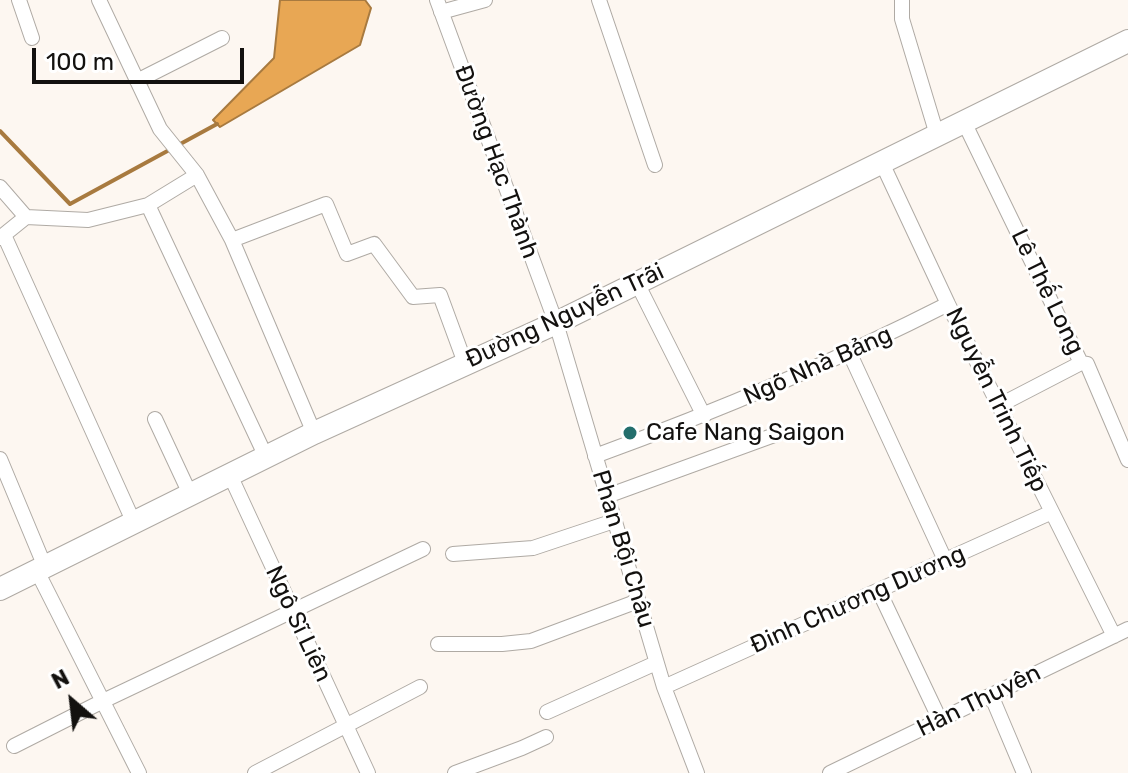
<!DOCTYPE html>
<meta charset="utf-8">
<style>
body{margin:0}
#map{position:relative;width:1128px;height:773px;overflow:hidden;background:#fdf7f1;font-family:Rubik,sans-serif}
canvas{display:block}
.north{position:absolute;left:32px;top:661px;width:80px;height:80px;-webkit-text-stroke:6px #fff;paint-order:stroke;rotate:332deg;font-size:22px;font-weight:700;line-height:32px;text-align:center;color:#13110f}
.north::after{content:'';display:block;margin:auto;width:28px;height:36px;background:#13110f;clip-path:polygon(50% 0,100% 100%,50% 72%,0 100%)}
.scale{position:absolute;left:32px;top:48px;width:212px;height:36px;box-sizing:border-box;border:4px solid #13110f;border-top:0;padding-left:10px;font-size:24px;line-height:28px;white-space:nowrap;color:#13110f;-webkit-text-stroke:6px #fff;paint-order:stroke}
</style>
<div id="map">
<canvas width="1128" height="773"></canvas>
<div class="north">N</div>
<div class="scale">100 m</div>
</div>
<script>
const g = document.querySelector('canvas').getContext('2d');
g.lineJoin = 'round';
function fillPath(path, color) {
  g.fillStyle = color;
  g.fill(path, 'evenodd');
}
function strokePath(path, color, width, dash) {
  g.strokeStyle = color;
  g.lineWidth = width;
  g.lineCap = dash ? 'butt' : 'round';
  g.setLineDash(dash || []);
  g.stroke(path);
}
function label(font, color, halo, rows, align = 'center') {
  g.font = font + ' Rubik,sans-serif';
  g.lineWidth = 6;
  g.setLineDash([]);
  g.textBaseline = 'middle';
  g.strokeStyle = halo;
  g.fillStyle = color;
  for (const [text, x, y, turn = 0] of rows) {
    g.save();
    g.translate(x, y);
    g.rotate((+turn || 0) * Math.PI / 180);
    g.textAlign = isNaN(turn) ? turn : align;
    if (halo) g.strokeText(text, 0, 0);
    g.fillText(text, 0, 0);
    g.restore();
  }
}
const water = new Path2D(`
 M280 0H365L371 8 360 45 220 127 213 120 274 58Z`);
fillPath(water, '#e8a754');
strokePath(water, '#a87a3f', 2);
strokePath(new Path2D(`
 M0 131 70 204 217 124`), '#a87a3f', 4);
const minor = new Path2D(`
 M19 0 32 38
 M99 0 160 129 197 175 232 240 314 433
 M437 0 556 323 664 687 697 773
 M599 0 655 165
 M902 0V19L937 135
 M441 12 485 0
 M137 81 222 38
 M964 122 1081 363 1087 364 1128 460
 M882 163 948 304 1114 636
 M197 175 148 205 266 457
 M0 187 26 217
 M4 235 134 523
 M0 238 26 217 88 220 148 205
 M232 240 326 204 347 254 374 244 413 297 440 295 465 363
 M637 283 704 416
 M850 354 945 560
 M1000 405 1081 363
 M155 419 190 494
 M595 456C718 411 832 363 948 304
 M0 459 45 567
 M230 475 368 773
 M607 496 780 433
 M453 554 533 548 614 521
 M37 571 139 773
 M879 591 940 720
 M438 644H502L531 641 638 601
 M664 687 1052 512
 M991 695 1024 773
 M547 712 656 663
 M14 746 103 701 423 549
 M255 773 420 687
 M455 773 522 748 546 737
 M830 773 1128 629`);
const highway = new Path2D(`
 M0 589 314 433 556 323 1128 41`);
strokePath(minor, '#afaaa4', 16);
strokePath(highway, '#afaaa4', 24);
strokePath(minor, '#fff', 14);
strokePath(highway, '#fff', 22);
for (const [x, y, r, color] of [
 [630,433,8,"#236e6c"]
]) {
  const dot = new Path2D();
  dot.arc(x, y, r, 0, 2 * Math.PI);
  g.fillStyle = color;
  g.fill(dot);
  strokePath(dot, '#fff', 3);
}
label('24px', '#13110f', '#fff', [
 ["Đường Hạc Thành",496,162,70],
 ["Lê Thế Long",1047,292,64],
 ["Đường Nguyễn Trãi",565,316,-25],
 ["Ngõ Nhà Bảng",818,366,-24],
 ["Nguyễn Trinh Tiếp",996,400,64],
 ["Phan Bội Châu",623,549,73],
 ["Đinh Chương Dương",858,600,-24],
 ["Ngô Sĩ Liên",298,624,65],
 ["Hàn Thuyên",979,701,-26]
]);
label('24px', '#13110f', '#fff', [
 ["Cafe Nang Saigon",646,433]
], 'left');
</script>
